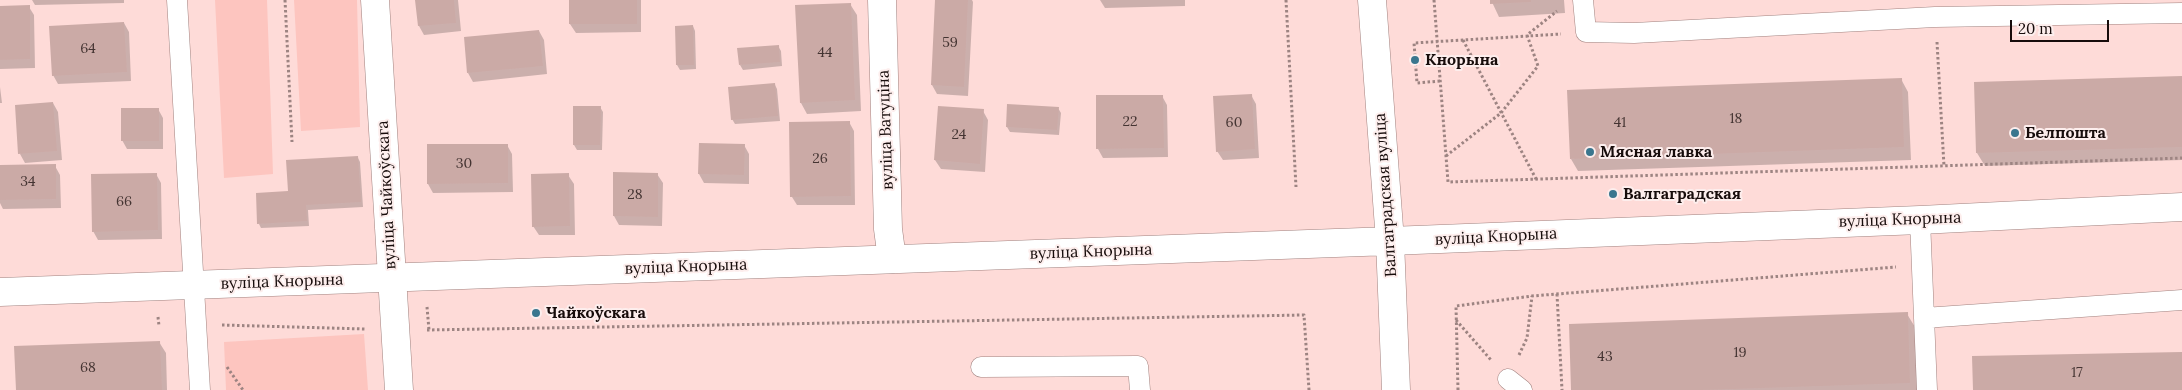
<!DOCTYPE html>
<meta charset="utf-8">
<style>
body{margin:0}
#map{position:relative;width:2182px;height:390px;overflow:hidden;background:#fedbd8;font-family:Lora,serif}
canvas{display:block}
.scale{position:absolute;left:2010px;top:20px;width:99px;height:22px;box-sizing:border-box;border:2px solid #170c0b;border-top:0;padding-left:6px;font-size:15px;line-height:18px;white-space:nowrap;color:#170c0b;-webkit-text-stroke:4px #fdeeed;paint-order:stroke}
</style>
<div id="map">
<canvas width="2182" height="390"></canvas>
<div class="scale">20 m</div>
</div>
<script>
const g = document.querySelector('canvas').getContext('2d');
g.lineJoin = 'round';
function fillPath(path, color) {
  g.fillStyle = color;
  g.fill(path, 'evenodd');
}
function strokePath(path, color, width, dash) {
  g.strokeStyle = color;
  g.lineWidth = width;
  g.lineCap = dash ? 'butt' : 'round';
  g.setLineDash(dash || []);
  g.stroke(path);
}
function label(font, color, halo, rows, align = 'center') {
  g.font = font + ' Lora,serif';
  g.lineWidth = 4;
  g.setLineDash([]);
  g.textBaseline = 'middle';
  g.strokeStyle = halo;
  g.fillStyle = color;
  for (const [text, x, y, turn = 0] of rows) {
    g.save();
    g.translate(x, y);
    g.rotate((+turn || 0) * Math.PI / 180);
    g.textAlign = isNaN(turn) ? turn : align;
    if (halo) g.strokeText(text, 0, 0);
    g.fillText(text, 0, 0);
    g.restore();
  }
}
fillPath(new Path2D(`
 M215 0H267L273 174 224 178Z
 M294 0H357L360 127 301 131Z
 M364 334 368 390H226L224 342Z`), '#fdc5bf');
fillPath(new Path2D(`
 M32 0H124V3L35 5Z
 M417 0H458L461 31 424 35 419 26Z
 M570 0H641V32L576 33 570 24Z
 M936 0H972L973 2 968 96 937 94 932 85Z
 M1100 0H1185V6L1105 8Z
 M1491 0H1564L1565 13 1499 17Z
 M850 4 857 15 861 111 807 114 801 103Z
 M0 7H29L34 15 35 68 0 69Z
 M124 23 129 32 131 81 58 84 53 75Z
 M693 26 695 31 696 69 680 70 677 65Z
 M539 31 544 40 547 74 473 82 468 73Z
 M778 46 781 51 782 66 743 70 740 65Z
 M2182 77V160L1985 166 1977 153Z
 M1901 79 1908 92 1911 160 1578 171 1571 159Z
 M775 85 777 89 780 121 735 124 732 119Z
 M0 87 2 103H0Z
 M1251 95 1256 104 1259 158 1223 160 1217 151Z
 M1162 96 1167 105 1168 157 1103 158 1098 149Z
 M53 103 58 112 62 160 25 163 20 154Z
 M1008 106 1058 108 1061 113 1059 135 1010 132 1007 127Z
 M574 107H600L603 112 602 150H577L574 145Z
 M158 109 163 118V149H127L122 140Z
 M983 111 988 120 985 172 941 169 935 160Z
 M849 122 854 131 855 205H797L792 197Z
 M507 145 512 154 513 192 433 193 428 184Z
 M744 145 749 154V184L704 183 699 174Z
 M358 158 360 162 363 207 308 210 309 226 261 228 259 224 289 192Z
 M0 166H55L60 175 61 208 3 209 0 203Z
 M156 174 161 183 162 239 98 240 93 231Z
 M614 174H657L663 183 662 226 619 225 614 216Z
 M568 175 574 184 575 235H539L533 226Z
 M1907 314 1915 327 1917 390H1573Z
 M159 342 166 353 167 390H17Z`), '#0003');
fillPath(new Path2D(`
 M415 0H454L456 23 418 26Z
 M569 0H637V24H569Z
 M935 0H968L964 87 931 85Z
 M1490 0H1531V2L1490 4Z
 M851 3 855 100 800 103 795 5Z
 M30 5V59L0 60V6Z
 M124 22 127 72 52 76 49 26Z
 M693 25 694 65H676L675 26Z
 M539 30 543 66 467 73 464 37Z
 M779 45 780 62 739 65 737 48Z
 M2182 76V147L1976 153 1974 82Z
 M1902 78 1904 147 1570 159 1567 90Z
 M775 83 778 116 731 120 728 87Z
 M1252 94 1255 149 1216 152 1213 96Z
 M1096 95H1163L1164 148 1096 149Z
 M53 102 57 151 18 154 15 105Z
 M1007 104 1059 107 1057 130 1006 127Z
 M573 106H601L600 145H573Z
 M938 106 984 109 980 164 934 160Z
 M121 108H159V141H121Z
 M850 121 851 196 790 197 789 122Z
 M699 143 745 144 744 175 698 174Z
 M427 144H508V183L427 184Z
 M358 156 361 202 306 205 307 221 257 224 256 193 288 191 286 160Z
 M56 164V199L0 200V165Z
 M613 172 658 173V217L613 216Z
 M157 173 158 230 92 232 91 174Z
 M569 173 570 226 532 227 531 174Z
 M1908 312 1910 383 1703 390H1571L1569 324Z
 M160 341 162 390H16L14 346Z
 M2182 352V390H1973L1972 356Z`), '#cbaaa6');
const service = new Path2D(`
 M177 0 200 390
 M1583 0 1586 32 1634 33 1935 17 2182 13
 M1920 220 1927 390
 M1924 318 2182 300
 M981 367 1138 366 1140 390
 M1508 379 1522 390`);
const minor = new Path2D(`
 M375 0 399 390
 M882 0 888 229 892 259`);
const secondary = new Path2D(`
 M1372 0 1390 241 1396 390
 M0 292 1390 241 1920 220 2182 207`);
strokePath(service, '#a1827f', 21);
strokePath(minor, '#a1827f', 29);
strokePath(secondary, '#a1827f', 29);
strokePath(new Path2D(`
 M285 0 292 142
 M1286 0 1296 187
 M1434 0 1448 182 2182 158
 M1463 40 1536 179
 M1937 42 1944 166
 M1440 81 1417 83 1414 43 1561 34
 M1446 156 1501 113 1538 66 1527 35 1557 11
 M1557 294 1562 390
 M427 307 429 330
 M158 317 159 326
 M1456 320 1491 360
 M222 325 365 329
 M427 330 1304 315 1309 390
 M1519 355 1527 338 1532 296
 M227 367 243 390
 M1458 390 1456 306 1532 296 1896 267`), '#9d8482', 3, [2.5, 2.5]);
strokePath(service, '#fff', 20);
strokePath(minor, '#fff', 28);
strokePath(secondary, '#fff', 28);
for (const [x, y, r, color] of [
 [1415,60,5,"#3a768e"],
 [2015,133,5,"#3a768e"],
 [1590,152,5,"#3a768e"],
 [1613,194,5,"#3a768e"],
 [536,313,5,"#3a768e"]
]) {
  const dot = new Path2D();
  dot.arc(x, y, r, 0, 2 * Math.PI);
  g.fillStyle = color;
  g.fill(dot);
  strokePath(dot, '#fdeeed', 2);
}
label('14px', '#443432', null, [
 ["59",950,43],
 ["64",88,49],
 ["44",825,53],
 ["18",1736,119],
 ["22",1130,122],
 ["60",1234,123],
 ["41",1620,123],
 ["24",959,135],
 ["26",820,159],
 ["30",464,164],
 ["34",28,182],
 ["28",635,195],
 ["66",124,202],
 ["19",1740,353],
 ["43",1605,357],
 ["68",88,368],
 ["17",2077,373]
]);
label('bold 16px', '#170c0b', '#fdeeed', [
 ["Кнорына",1425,60],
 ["Белпошта",2025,133],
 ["Мясная лавка",1600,152],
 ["Валгаградская",1623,194],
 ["Чайкоўскага",546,313]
], 'left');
label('16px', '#170c0b', '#fdeeed', [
 ["вуліца Ватуціна",886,130,-92],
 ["вуліца Чайкоўскага",387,195,-93],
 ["Валгаградская вуліца",1386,195,-94],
 ["вуліца Кнорына",1900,220,-2],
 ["вуліца Кнорына",1496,237,-3],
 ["вуліца Кнорына",1091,252,-2],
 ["вуліца Кнорына",686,267,-2],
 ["вуліца Кнорына",282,282,-2]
]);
</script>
